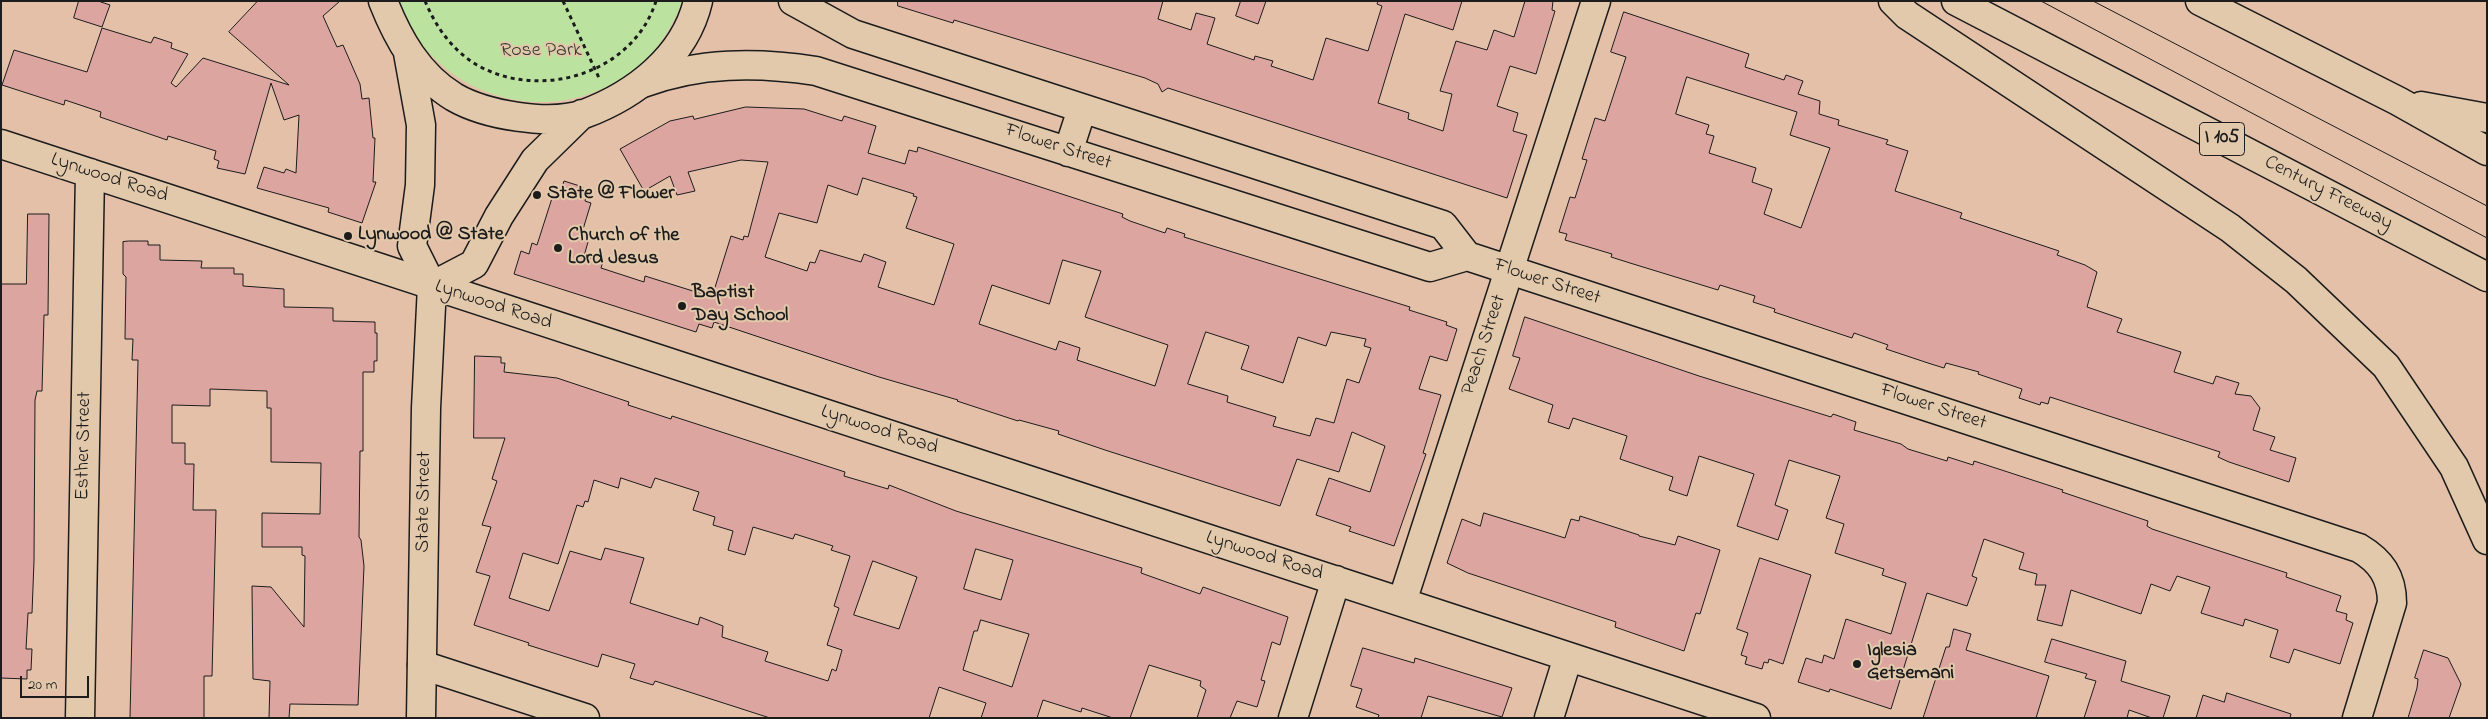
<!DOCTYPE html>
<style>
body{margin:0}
#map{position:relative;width:2488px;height:719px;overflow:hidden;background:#e4c0a9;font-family:"Indie Flower",sans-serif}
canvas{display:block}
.frame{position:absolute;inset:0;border:2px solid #1c1c1c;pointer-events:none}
.scale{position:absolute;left:20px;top:676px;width:69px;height:22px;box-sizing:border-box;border:2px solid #1c1c1c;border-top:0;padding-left:6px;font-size:15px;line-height:18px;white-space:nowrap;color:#1c1c1c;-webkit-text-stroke:4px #e3c9ab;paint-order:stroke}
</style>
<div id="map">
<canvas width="2488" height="719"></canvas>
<div class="frame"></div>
<div class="scale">20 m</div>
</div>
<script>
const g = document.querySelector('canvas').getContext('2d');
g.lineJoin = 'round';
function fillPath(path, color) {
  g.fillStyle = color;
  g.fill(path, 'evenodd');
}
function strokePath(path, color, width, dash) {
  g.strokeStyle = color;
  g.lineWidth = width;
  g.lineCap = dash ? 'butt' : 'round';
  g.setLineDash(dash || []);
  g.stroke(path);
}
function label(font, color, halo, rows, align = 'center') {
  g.font = font + ' "Indie Flower",sans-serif';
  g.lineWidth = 4;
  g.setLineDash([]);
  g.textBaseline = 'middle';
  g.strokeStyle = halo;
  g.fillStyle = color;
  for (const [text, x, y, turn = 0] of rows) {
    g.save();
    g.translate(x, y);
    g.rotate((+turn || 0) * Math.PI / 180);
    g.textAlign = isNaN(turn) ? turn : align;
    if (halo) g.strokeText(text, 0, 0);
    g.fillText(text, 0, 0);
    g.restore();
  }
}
fillPath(new Path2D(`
 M399 1H683C673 24 660 48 641 64 581 117 492 114 435 59 418 43 409 22 399 1Z`), '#bbe39f');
const building = new Path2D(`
 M79 1H98L110 5 102 27 74 18Z
 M258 1H340L323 16 337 47 343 45 360 84 362 99 369 98 373 138H375L373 182H376L362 223 328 212 329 208 257 188 264 167 284 173 286 169 296 173 299 115 284 120 271 83 245 174 217 168 219 161 214 159 216 151 168 136 167 140 100 117 101 112 65 100 64 105 2 85 14 50 87 72 102 28 151 43 154 37 172 43 171 48 188 54 171 83 176 87 203 58 289 85 229 32Z
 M898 1H1163L1158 19 1191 30 1196 13 1215 18 1207 44 1254 60 1255 56 1273 61 1271 66 1313 80 1326 38 1368 51 1382 6 1377 4 1378 1H1462L1453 30 1405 14 1378 103 1409 113 1408 119 1443 131 1452 94 1440 91 1456 41 1487 50 1494 30 1514 37 1525 1H1553L1552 10 1555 11 1536 74 1510 66 1497 106 1518 113 1513 131 1527 135 1507 198 1168 88 1162 92 1158 84 1145 78 954 20 953 23 898 6Z
 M1241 1H1266L1258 24 1236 16Z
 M1624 12 1749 54 1745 67 1784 80 1786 75 1803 81 1798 94 1820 101 1819 114 1839 120 1838 125 1888 140 1886 144 1908 151 1895 191 1962 213 1960 218 2059 251 2057 255 2085 265 2097 272 2087 307 2122 319 2117 332 2181 352 2174 372 2213 384 2216 376 2239 383 2235 394 2251 396 2260 408 2253 430 2275 437 2270 450 2296 458 2289 482 2229 462 2218 457 2220 452 2050 397 2048 404 2041 402 2040 405 2019 398 2022 389 1978 374 1979 372 1946 363 1944 368 1928 363 1886 349 1888 345 1854 333 1852 338 1774 312 1775 309 1753 302 1755 296 1720 285 1718 290 1630 263 1611 257 1612 254 1565 240 1567 234 1559 232 1570 197 1575 198 1587 160 1582 159 1595 118 1605 121 1626 57 1611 52ZM1687 77 1797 112 1790 135 1830 148 1801 228 1764 214 1772 189 1752 182 1756 168 1709 153 1714 136 1706 134 1709 125 1676 114Z
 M746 107 804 109 842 121 844 116 876 126 868 153 905 164 909 150 917 152 918 147 1123 214 1122 217 1130 221 1165 233 1167 228 1185 234 1184 237 1410 307 1409 310 1447 322 1446 325 1457 329 1447 361 1430 356 1419 389 1441 395 1423 453 1426 454 1394 546 1349 531 1351 527 1316 515 1329 478 1370 492 1385 446 1352 432 1339 472 1297 459 1280 506 1105 450 1058 434 1059 431 1019 420 1018 421 957 401 958 400 879 377 714 322 712 328 699 324 696 332 514 274 521 251 529 254 532 243 537 245 553 195 559 197 564 181 583 187 581 192 587 194 585 201 591 203 581 236 588 242 584 256 603 262 601 268 644 282 645 276 712 297 731 236 743 240 744 236 748 237 768 162 741 160 688 172 695 191 677 195 670 176 644 191 620 149 670 121 693 116 694 119ZM863 178 914 194 913 196 917 197 906 228 954 244 934 305 878 287 886 262 864 254 861 262 820 250 815 263 810 262 807 271 765 257 779 213 817 223 828 185 857 195ZM1063 260 1101 271 1085 317 1168 345 1155 386 1077 360 1080 348 1059 341 1056 350 979 324 992 285 1049 304ZM1206 332 1249 346 1241 369 1283 383 1298 337 1326 346 1331 332 1366 339 1364 346 1371 348 1359 383 1347 379 1334 423 1316 418 1310 436 1273 426 1276 417 1227 402 1228 396 1188 384Z
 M28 214H49L48 315H44L42 391H37L35 400 34 561 32 613H28L26 649H32L31 670H27V679L1 678V284H26Z
 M129 241H148V245H160V260L202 261 201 268H234V274H243V286L284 289V307L333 308V321L375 322V333H377V361H374V372H363V451H360L359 537 361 540 364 566 358 705 290 704 289 718H269L270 681 253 679 252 586 271 587 304 627 305 556 302 555V547H262V513L320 514 321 463 271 462V408H267V391L210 389V406L172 405V443H185V464H194L193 510H216L212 676H204V718H130L138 360H132L133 339H125L126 277 123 274V242Z
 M1525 317 1699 376 1831 417 1833 414 1856 422 1854 430 1901 444 1908 449 1947 461 1948 457 1973 465 1974 461 2063 490 2062 492 2148 521 2147 526 2152 529 2287 573 2286 577 2341 596 2336 611 2347 614 2346 620 2353 623 2340 664 2294 649 2289 663 2270 657 2278 630 2245 619 2243 626 2201 613 2210 587 2177 576 2170 591 2151 584 2141 614 2071 590 2062 626 2037 620 2046 585H2035L2037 574 2019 569 2024 553 1984 539 1972 576 1977 578 1967 606 1927 593 1891 709 1830 689 1829 692 1798 682 1806 658 1822 663 1824 655 1834 659 1846 619 1891 634 1906 583 1882 575 1884 569 1835 553 1844 524 1826 518 1840 476 1789 460 1775 505 1788 510 1778 540 1737 526 1754 474 1699 456 1687 496 1669 490 1673 477 1620 459 1627 436 1573 418 1569 429 1548 422 1553 405 1509 389 1520 358 1513 356Z
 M475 356 501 357V363H505L504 372 557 378 629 402 628 405 671 419 672 416 845 472 844 476 888 489 889 485 956 511 1142 568 1141 573 1200 594 1203 587 1288 617 1280 645 1272 642 1261 680 1265 681 1257 707 1237 701 1230 718H1197L1206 690 1200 686 1201 681 1149 665 1130 718H1113L1082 708 1081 712 1043 700 1037 718H981L986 703 939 687 929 718H770L655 681 653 685 630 678 635 664 602 654 598 667 528 645 529 643 474 625 490 576 476 572 491 527 482 525 497 481 492 479 505 438H474ZM621 478 651 488 655 478 699 492 693 510 715 517 713 525 733 531 728 550 745 555 753 527 793 539 795 534 833 546 831 550 850 556 834 606 839 608 827 645 842 650 836 671 832 669 828 681 765 661 768 652 722 637 723 626 700 617 698 625 630 603 644 558 625 553 605 548 601 560 570 551 549 611 509 598 523 553 558 564 577 505 583 507 585 501 588 502 594 480 618 488ZM976 549 1013 560 1001 600 964 589ZM873 561 917 577 899 629 854 615ZM981 620 1029 634 1012 687 963 670 974 631H977Z
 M1484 513 1565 538 1571 519 1579 521 1580 516 1639 535V536L1675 545 1678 536 1720 550 1700 614 1696 613 1684 651 1615 627 1616 622 1468 573 1447 563 1462 519 1480 526Z
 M1760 558 1811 575 1783 664 1769 659 1768 663 1764 662 1762 669 1745 664 1747 657 1741 655 1748 633 1737 629Z
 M1954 629 1971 634 1966 650 2049 676 2036 718H1923L1946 647H1949Z
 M2052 639 2126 661 2121 681 2170 696 2163 718H2152L2129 710 2127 718H2084L2096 681 2085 678 2087 674 2045 662Z
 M1363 648 1414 663 1415 658 1512 688 1502 717 1428 696 1421 718H1378L1379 715 1356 707 1362 689 1351 686Z
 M2424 650 2448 658 2461 684 2449 718H2408L2417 688 2418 679 2415 678Z
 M2227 693 2291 714 2290 718H2196L2203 695 2224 702Z`);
fillPath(building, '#dda5a0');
strokePath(building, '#1c1c1c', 1);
const street = new Path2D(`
 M793 1 853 34 1443 225 1467 256 2359 548C2381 561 2392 577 2392 603L2357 718
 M643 83C699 62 757 62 816 71L1430 267 1467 256
 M1 144 1756 718
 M1068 152 1082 109
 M1402 602 1596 1
 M422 665 585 718
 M80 718 90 173
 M1293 718 1336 580
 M1549 718 1568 657`);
const secondary = new Path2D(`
 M383 1C398 39 418 75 454 97 485 115 549 126 584 114 635 95 685 57 698 1
 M408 53 421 125 420 185 412 246 432 286 426 408 421 718
 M432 286 474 264 499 216 535 160 582 114`);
const highway = new Path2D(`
 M1893 1 1907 15 2230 228 2296 280 2386 366 2454 467 2487 540
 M1956 1 2487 277
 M2200 1 2398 101 2487 151
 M2421 106 2487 118`);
strokePath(street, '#1c1c1c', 31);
strokePath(secondary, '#1c1c1c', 31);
strokePath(highway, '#1c1c1c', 31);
strokePath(new Path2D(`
 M425 1C436 27 452 50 477 65 540 101 633 74 656 1
 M563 1 600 80`), '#1c1c1c', 3, [4, 4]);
strokePath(street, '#e3c9ab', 28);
strokePath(secondary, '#e3c9ab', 28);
strokePath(highway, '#e3c9ab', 28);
strokePath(new Path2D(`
 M2041 1 2487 238
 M2093 1 2487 206`), '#1c1c1c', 1);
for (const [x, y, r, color] of [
 [537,195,5,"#1c1c1c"],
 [348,236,5,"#1c1c1c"],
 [558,248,5,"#1c1c1c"],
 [682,306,5,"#1c1c1c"],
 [1857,664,5,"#1c1c1c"]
]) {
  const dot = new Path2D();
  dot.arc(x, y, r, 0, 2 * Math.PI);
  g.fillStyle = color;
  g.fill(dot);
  strokePath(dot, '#e3c9ab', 2);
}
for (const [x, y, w] of [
 [2222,139,45]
]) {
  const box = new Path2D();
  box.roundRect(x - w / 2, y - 16.5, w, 33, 4);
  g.fillStyle = '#e3c9ab';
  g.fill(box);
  strokePath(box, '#1c1c1c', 1);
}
label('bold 19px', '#1c1c1c', null, [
 ["I 105",2222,139]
]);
label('20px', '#343a30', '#e3c9ab', [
 ["Rose Park",541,52]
]);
label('20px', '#1c1c1c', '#e3c9ab', [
 ["Flower Street",1058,148,18],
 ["Lynwood Road",109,179,18],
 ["Century Freeway",2328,194,27],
 ["Flower Street",1547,283,18],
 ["Lynwood Road",493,306,18],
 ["Peach Street",1485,345,-72],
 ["Flower Street",1933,408,18],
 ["Lynwood Road",879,431,18],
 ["Esther Street",85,446,-89],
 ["State Street",425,502,-89],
 ["Lynwood Road",1264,557,18]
]);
label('bold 20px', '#1c1c1c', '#e3c9ab', [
 ["State @ Flower",547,195],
 ["Lynwood @ State",358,236],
 ["Church of the",568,237],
 ["Lord Jesus",568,260],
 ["Baptist",692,294],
 ["Day School",692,317],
 ["Iglesia",1867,652],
 ["Getsemani",1867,675]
], 'left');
</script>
